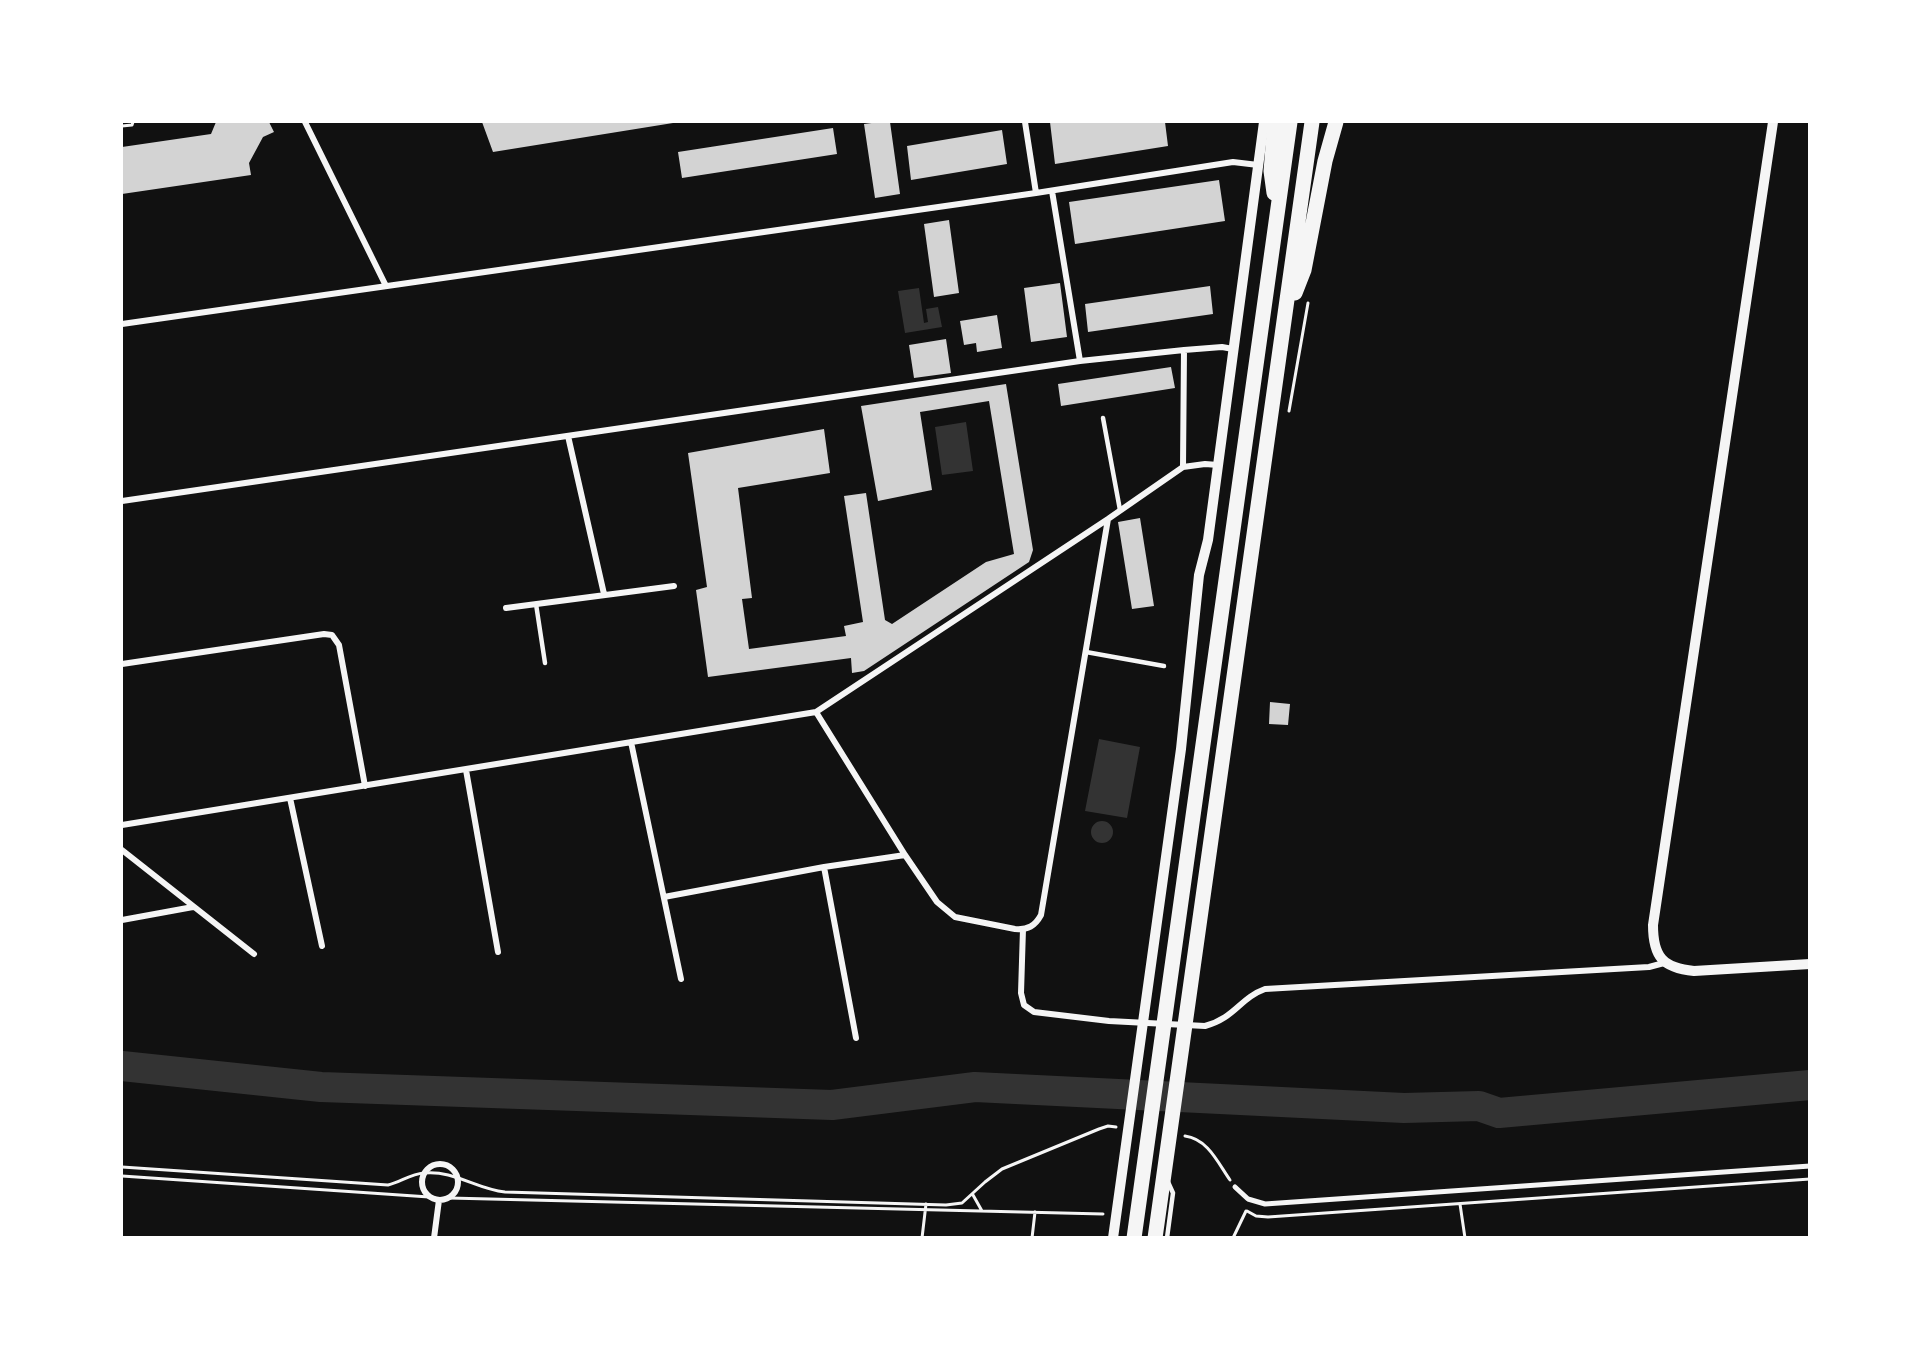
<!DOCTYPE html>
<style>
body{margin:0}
#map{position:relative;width:1931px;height:1359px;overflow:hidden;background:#111;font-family:Raleway,sans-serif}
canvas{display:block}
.frame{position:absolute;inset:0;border:123px solid #fff;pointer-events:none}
</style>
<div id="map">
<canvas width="1931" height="1359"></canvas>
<div class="frame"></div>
</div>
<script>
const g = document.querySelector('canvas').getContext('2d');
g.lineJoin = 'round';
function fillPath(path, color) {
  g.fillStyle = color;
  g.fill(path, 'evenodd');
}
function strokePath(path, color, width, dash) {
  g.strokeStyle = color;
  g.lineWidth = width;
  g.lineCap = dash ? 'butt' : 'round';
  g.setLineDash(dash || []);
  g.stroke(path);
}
fillPath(new Path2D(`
 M919 288 924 323 928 322 926 309 938 307 942 327 905 333 898 291Z
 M966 422 973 471 942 475 935 427Z
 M1099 739 1140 747 1127 818 1085 811Z
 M1091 832a11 11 0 1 1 22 0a11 11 0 1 1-22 0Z`), '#333');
strokePath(new Path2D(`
 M122 1066 321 1087 832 1105 975 1087 1404 1108 1479 1106 1499 1113 1810 1085`), '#333', 30);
fillPath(new Path2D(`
 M216 122H269L274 132 263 137 249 163 251 175 122 194V147L211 134Z
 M482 122H673V123L493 152Z
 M879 122H890L900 194 875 198 864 124Z
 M1050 122H1165L1168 146 1055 164Z
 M833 128 837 154 682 178 678 152Z
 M1002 130 1007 164 911 180 907 146Z
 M1219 180 1225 221 1075 244 1069 202Z
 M949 220 959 293 934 297 924 224Z
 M1060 283 1067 337 1031 342 1024 288Z
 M1210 286 1213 314 1088 332 1085 304Z
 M997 315 1002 348 977 352 976 343 964 345 960 321Z
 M946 339 951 373 914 378 909 345Z
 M1171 367 1175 388 1061 406 1058 384Z
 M1006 384 1033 550 1029 562 864 671 852 673 851 658 708 677 696 590 707 587 688 453 824 429 830 473 738 488 752 598 742 599 749 649 846 636 844 626 863 622 844 496 866 493 885 620 892 624 986 562 1014 554 989 401 920 412 932 490 878 501 861 406Z
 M1140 518 1154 606 1132 609 1118 522Z
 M1270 702 1290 704 1288 725 1269 724Z`), '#d3d3d3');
strokePath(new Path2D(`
 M122 126 132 125 133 122
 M1289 411 1308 303
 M1185 1136C1208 1139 1218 1163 1230 1180
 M122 1167 388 1185C401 1182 410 1174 424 1173 454 1170 476 1189 505 1192L946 1205 962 1203 985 1182 1002 1169 1099 1129 1108 1126 1116 1127
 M122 1176 429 1197
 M973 1195 982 1211
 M449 1198 1103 1214
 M1460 1204 1465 1238
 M1247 1211 1256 1216 1268 1217 1810 1179
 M922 1238 926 1204
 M1032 1238 1035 1212
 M1233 1238 1246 1211`), '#f5f5f5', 3);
strokePath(new Path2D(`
 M1103 418 1120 510
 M536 604 545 663
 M1086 652 1164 666
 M1167 1238 1173 1193 1168 1182`), '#f5f5f5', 4.5);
strokePath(new Path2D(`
 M1235 1187 1248 1199 1265 1204 1810 1166`), '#f5f5f5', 5);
strokePath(new Path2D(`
 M305 122 386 286
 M1025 122 1036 193
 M1052 191 1080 361
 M122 324 1036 193 1233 162 1258 165
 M568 436 604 594
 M1183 467 1184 350
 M122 501 1080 361 1184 350 1222 347 1233 349
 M506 608 674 586
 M122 664 324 634 332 635 339 645 365 786
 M816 712 905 855 937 902 955 917 1015 929C1028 930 1035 926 1041 915L1108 519
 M631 742 681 979
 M466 770 498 952
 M290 798 322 946
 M122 825 816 712 1108 519 1183 467 1205 464 1218 465
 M122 850 254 954
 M824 867 856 1038
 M664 897 824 867 905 855
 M122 920 193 907
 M1023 929 1021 993 1024 1005 1034 1012 1109 1021 1205 1026C1235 1018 1240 998 1265 989L1649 967 1664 963
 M422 1182a18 18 0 1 1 36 0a18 18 0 1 1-36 0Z
 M434 1238 439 1200`), '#f5f5f5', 6);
strokePath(new Path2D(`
 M1773 122 1653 925C1653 957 1663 968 1694 971L1810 964
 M1113 1238 1181 749 1199 575 1208 540 1264 122`), '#f5f5f5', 10);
strokePath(new Path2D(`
 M1274 193 1271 171 1275 122
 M1295 293 1304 270 1325 161 1336 122
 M1134 1238 1290 122
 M1155 1238 1312 122`), '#f5f5f5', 15);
</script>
